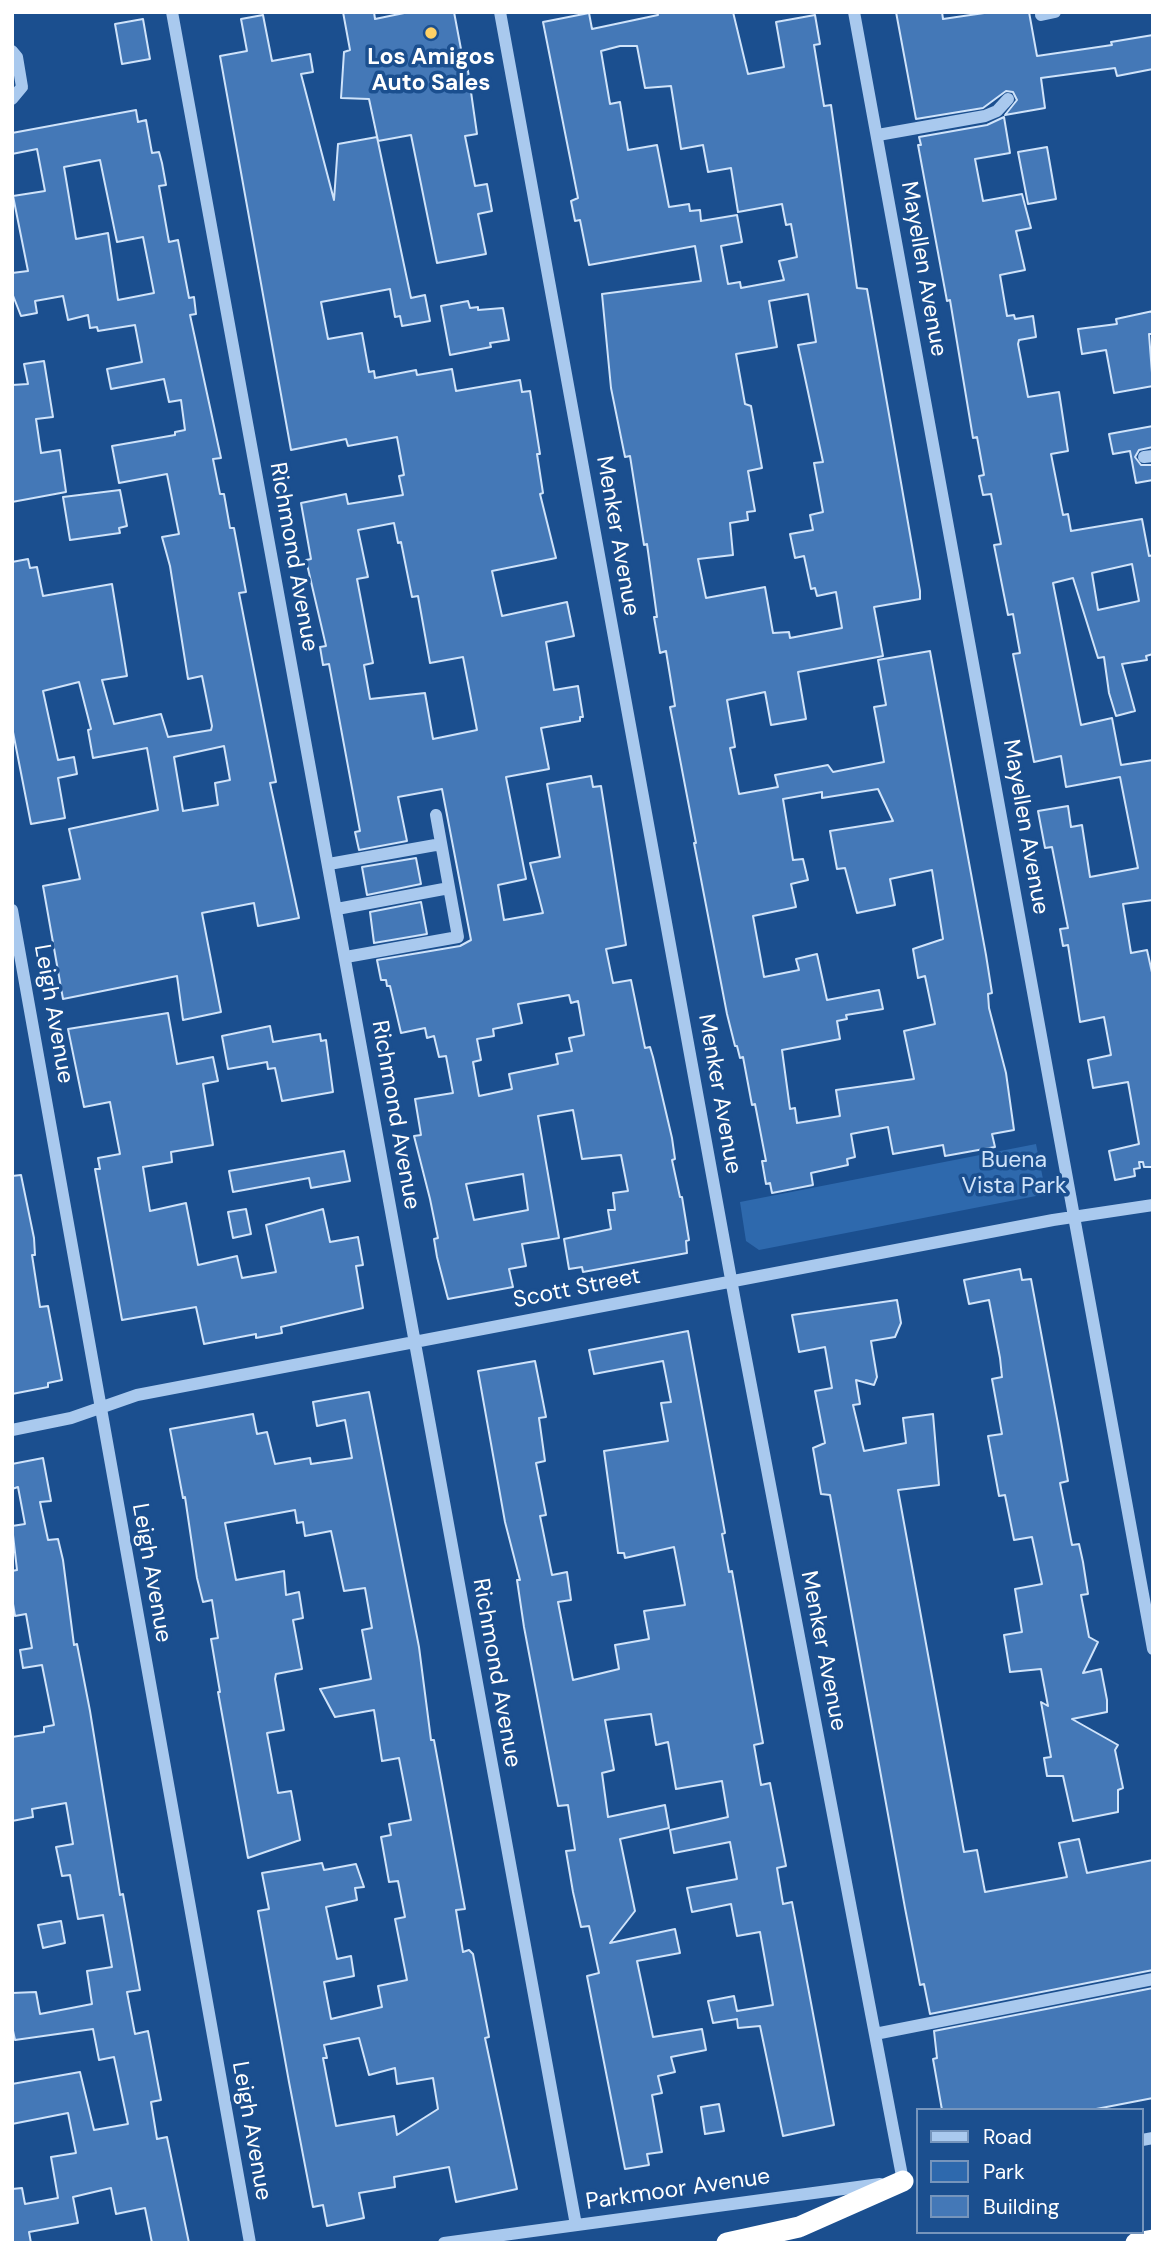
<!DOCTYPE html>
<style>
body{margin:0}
#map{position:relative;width:1165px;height:2255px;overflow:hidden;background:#1b4f8f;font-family:"DM Sans",sans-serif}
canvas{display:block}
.frame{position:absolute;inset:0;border:14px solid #fff;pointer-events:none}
.legend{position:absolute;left:916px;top:2108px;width:228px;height:126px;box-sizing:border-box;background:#1b4f8f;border:2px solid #7695bc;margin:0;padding:9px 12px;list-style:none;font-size:21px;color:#fff}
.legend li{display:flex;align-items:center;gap:14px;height:35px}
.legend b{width:35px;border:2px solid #7695bc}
</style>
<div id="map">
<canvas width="1165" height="2255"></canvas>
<div class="frame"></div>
<ul class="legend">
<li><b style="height:9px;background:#a9c9ee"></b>Road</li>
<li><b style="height:19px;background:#2e69ad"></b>Park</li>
<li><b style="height:19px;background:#4478b7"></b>Building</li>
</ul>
</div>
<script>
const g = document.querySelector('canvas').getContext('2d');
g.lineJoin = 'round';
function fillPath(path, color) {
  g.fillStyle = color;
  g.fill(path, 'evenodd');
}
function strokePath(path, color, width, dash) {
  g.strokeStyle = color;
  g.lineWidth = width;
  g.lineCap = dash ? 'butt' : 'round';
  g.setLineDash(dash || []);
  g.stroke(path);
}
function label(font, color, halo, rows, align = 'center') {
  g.font = font + ' "DM Sans",sans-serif';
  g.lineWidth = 7;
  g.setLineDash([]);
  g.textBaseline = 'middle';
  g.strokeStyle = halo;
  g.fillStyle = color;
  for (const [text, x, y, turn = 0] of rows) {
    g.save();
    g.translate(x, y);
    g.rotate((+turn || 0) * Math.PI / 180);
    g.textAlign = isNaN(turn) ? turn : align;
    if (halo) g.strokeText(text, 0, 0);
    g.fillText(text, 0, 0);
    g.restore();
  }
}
fillPath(new Path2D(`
 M1036 1144 1044 1184 1036 1196 759 1250 746 1241 740 1202Z`), '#2e69ad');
const building = new Path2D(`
 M343 12H374L375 19 409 12H454L464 65 467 64 477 134 465 136 475 186 487 184 492 211 478 214 486 254 437 263 411 135 378 141 369 99 341 98 344 52 350 50Z
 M657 12H733L748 74 784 67 776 22 815 15 820 44 814 45 824 106 831 105 857 288 867 289 920 591V599L874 607 883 656 798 672 806 719 771 725 765 692 727 700 735 747 730 748 739 794 778 787 775 775 828 765 833 772 884 762 874 707 886 705 878 660 930 651 986 955 992 993 988 994 989 1008 1006 1073 1014 1130 992 1134 995 1147 945 1156 943 1145 893 1154 888 1127 851 1134 855 1157 847 1159 848 1165 811 1173 813 1185 772 1193 770 1183 766 1184 762 1161H766L755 1104 752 1105 743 1057 740 1058 737 1046H735L727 1014 694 843H696L670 707 675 706 666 651 660 653 654 617H657L647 544 644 545 630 456 625 457 611 388 602 294 701 281 695 246 589 265 580 220 575 221 571 201 578 198 543 22 589 13 592 29 658 15ZM620 46H637L645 88 671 86 681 149 703 145 708 172 731 168 738 212 782 204 786 225 791 224 797 257 779 261 784 280 741 288 740 282 728 284 721 246 742 242 737 215 701 221 700 210 690 211 689 204 669 207 657 145 628 150 620 102 610 104 601 51ZM808 294 816 342 798 345 823 462 814 463 823 512 810 515 813 530 790 534 795 558 804 556 811 589 815 588 817 596 836 592 842 628 790 638 789 632 773 633 765 587 706 598 698 559 733 555 730 523 748 520 747 512 755 511 748 471 762 468 751 406 745 404 736 354 777 347 769 301ZM878 789 893 821 830 831 837 869 845 868 857 913 895 905 890 879 932 870 943 939 913 949 918 978 925 976 935 1024 904 1031 914 1079 836 1090 840 1116 797 1123 795 1108 790 1109 782 1050 840 1039 837 1021 847 1019 846 1015 883 1009 879 990 827 1000 817 954 796 959 799 970 764 977 753 916 796 907 791 884 808 880 803 859 793 860 783 799 822 792V798Z
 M896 12H942L943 19 991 12H1029L1037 56 1112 45 1111 42 1153 35V69L1117 76 1115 68 1041 78 1045 108 1005 115 1017 100 1013 92 1006 91 983 108 916 119Z
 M263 15 272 61 310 54 313 72 301 74 334 200 338 144 377 137 411 298 425 295 430 321 402 326 400 316 395 317 390 289 321 302 328 339 362 333 369 372 374 371 375 378 416 370 417 375 452 369 456 391 520 380 522 392 530 391 540 454H537L543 493 540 494 556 558 492 571 502 616 567 602 574 636 546 642 554 690 578 686 583 717H580V721L541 728 549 769 506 777 526 879 498 885 504 920 543 913 530 863 560 857 547 784 591 776 593 787 601 786 626 945 606 949 613 983 631 980 645 1048 650 1047 653 1057 672 1138 675 1159 672 1160 680 1197H682L689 1240 686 1241 687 1253 583 1272 582 1267 569 1269 564 1239 611 1229 608 1210H615L613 1193 628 1191 621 1155 582 1159 573 1110 538 1116 559 1238 522 1244 526 1266 509 1269 513 1287 448 1299 437 1257 434 1239 438 1238 430 1199 414 1136 421 1135 415 1099 453 1093 446 1056 439 1057 434 1036 427 1038 425 1028 401 1033 390 986H387L386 980H381L377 960 460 946 471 940 442 789 398 797 407 841 359 850 355 832 360 831 329 664 323 665 320 647 326 646 306 560 311 559 301 503 346 494 348 504 403 495 399 476 404 475 397 437 348 446 346 439 291 450 220 56 247 51 241 19ZM394 523 398 543 401 542 412 597 418 596 430 663 463 657 477 730 433 739 425 693 370 699 364 665 373 663 357 579 368 577 358 530ZM569 995 571 1003 578 1001 584 1035 569 1038 572 1051 556 1054 558 1064 509 1074 512 1089 479 1096 473 1062 481 1060 477 1039 494 1036 493 1029 522 1023 518 1004ZM523 1174 528 1210 474 1220 466 1184Z
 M143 19 150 59 122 64 115 24Z
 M136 110 138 122 146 120 152 153 159 152 162 163 166 185 159 186 169 242 178 240 189 298 194 297 196 314 190 315 221 458 213 459 220 494H224L230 528H234L246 592 239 593 276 782 270 783 299 918 258 926 254 903 202 913 221 1012 183 1020 177 976 63 999 43 886 80 879 69 829 158 810 147 748 93 758 88 730 91 729 79 682 43 691 58 760 74 757 77 774 58 778 65 818 31 824 12 727V562L28 559 30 568 37 567 43 596 112 584 127 676 102 680 114 724 161 714 168 737 211 730 212 726 202 676 188 679 170 566 162 537 179 534 167 474 119 483 112 446 175 435V432L185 430 181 400 169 402 164 379 111 389 107 369 142 362 135 325 98 331 97 327 90 328 88 315 68 320 63 296 35 301 37 313 21 316 12 293V273L28 271 13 196 45 191 37 149 12 154V133ZM100 160 117 242 143 237 154 293 118 300 108 233 76 239 64 167ZM224 746 230 780 215 783 218 805 183 811 174 757Z
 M1004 117 1010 153 975 159 983 201 1022 194 1031 228 1016 231 1025 270 1000 275 1007 316 1014 315 1015 319 1033 316 1036 337 1019 340 1018 344 1028 397 1059 392 1068 451 1051 454 1063 515 1068 514 1071 531 1142 519 1149 556 1153 555V654L1146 656 1147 660 1122 664 1135 711 1116 716 1109 693 1104 657 1098 658 1073 578 1053 583 1081 725 1112 718 1121 765 1153 760V900L1123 904 1131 953 1147 950 1153 977V1167H1144L1143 1162H1139L1140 1168 1134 1169 1135 1176 1115 1180 1109 1151 1139 1144 1128 1082 1093 1088 1088 1060 1111 1055 1104 1017 1080 1022 1068 945 1063 946 1060 929 1068 928 1052 847 1045 848 1038 811 1068 806 1071 827 1082 825 1090 877 1138 868 1120 777 1066 787 1061 756 1034 762 1013 654 1020 653 1013 614 1008 615 994 545 1001 544 991 494 983 495 979 476 984 475 977 437 973 438 950 300 947 301 918 145H921L919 137 987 125ZM1132 564 1139 601 1098 610 1092 573Z
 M1047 147 1056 199 1028 204 1018 152Z
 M468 301 470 308 478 307V310L503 308 509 340 490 343 491 347 450 355 441 306Z
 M1153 311V334H1149L1153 386 1114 393 1106 350 1082 354 1078 329 1117 324 1116 319Z
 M44 361 53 417 36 419 41 453 60 450 66 492 12 502V385L28 384 24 364Z
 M1153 426V447L1139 450 1135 457 1141 465H1153V480L1136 483 1130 451 1113 454 1109 434Z
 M120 490 127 526 119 528 120 533 70 540 63 497Z
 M416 858 421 884 367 895 362 867Z
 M421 902 427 934 374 943 370 912Z
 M168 1013 177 1064 213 1057 218 1081 203 1084 213 1145 171 1152 172 1162 143 1167 150 1211 186 1203 198 1265 237 1256 242 1278 276 1272 266 1225 323 1209 330 1242 358 1237 363 1265 356 1266 363 1308 281 1327 282 1333 256 1338V1334L204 1344 196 1307 122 1320 95 1169H100L98 1158 120 1154 110 1102 84 1107 68 1029Z
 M270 1026 273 1042 320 1034 321 1041 326 1040 333 1092 282 1101 275 1068 268 1069 267 1062 228 1069 222 1036Z
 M344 1151 350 1181 311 1188 309 1178 233 1192 229 1171Z
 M21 1175 34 1238 35 1255H32L40 1307 48 1306 62 1380 48 1383V1387L12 1394V1176Z
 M246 1209 251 1234 233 1238 228 1212Z
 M1020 1269 1022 1280 1031 1279 1058 1424 1068 1481 1060 1483 1072 1545 1079 1544 1083 1562 1088 1594 1081 1595 1089 1637 1098 1642 1083 1673 1101 1669 1107 1700V1712L1072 1719 1118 1745 1115 1750 1123 1788 1118 1790V1812L1073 1821 1063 1776H1047L1044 1758 1051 1757 1041 1702 1048 1706 1041 1669 1010 1672 1004 1635 1022 1632 1015 1589 1042 1584 1032 1537 1014 1540 1005 1495 999 1496 988 1436 1002 1434 992 1379 1002 1377 1000 1358 989 1300 969 1304 964 1280Z
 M897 1300 901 1323 895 1337 871 1341 877 1377 874 1385 856 1380 860 1404 853 1405 864 1451 906 1443 903 1418 933 1414 939 1485 898 1490 964 1852 977 1850 985 1892 1067 1877 1059 1843 1079 1839 1087 1873 1153 1860V1970L930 2014 924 1984 920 1985 905 1908 830 1495 821 1494 813 1448 825 1443 815 1391 832 1388 825 1347 799 1352 792 1315Z
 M688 1331 725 1533 722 1534 729 1572 732 1571 763 1743 754 1745 761 1785 770 1783 786 1866 777 1868 783 1904 792 1902 834 2125 783 2136 760 2026 738 2028 737 2019 713 2023 708 2001 734 1996 737 2011 773 2005 760 1932 737 1936 731 1904 692 1912 687 1888 737 1879 730 1842 674 1853 670 1830 728 1817 722 1781 676 1789 668 1742 656 1745 651 1714 605 1720 614 1770 602 1773 608 1817 665 1805 669 1828 620 1839 635 1911 610 1943 675 1929 680 1953 637 1961 653 2037 702 2029 706 2050 671 2057 675 2072 658 2076 662 2093 652 2095 662 2152 647 2154 649 2165 625 2169 587 1976 599 1973 589 1926 581 1927 573 1892 566 1851 575 1850 568 1805 558 1806 524 1627 517 1580H520L505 1522 478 1371 535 1361 546 1417 539 1418 545 1461 536 1463 546 1515 540 1516 552 1575 567 1572 571 1600 558 1602 573 1680 590 1676 619 1669 615 1645 649 1639 644 1611 685 1605 674 1547 625 1558 624 1553H618L604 1451 668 1441 661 1403 671 1402 663 1361 594 1374 589 1350Z
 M369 1392 419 1647 431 1740H434L465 1909 456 1910 463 1952 469 1950 473 1954 489 2037 485 2038 517 2189 456 2202 449 2167 394 2177 395 2187 359 2193 364 2218 327 2226 323 2205 313 2207 289 2082 258 1911 269 1909 262 1873 322 1863 324 1870 356 1864 364 1887 355 1888 357 1900 326 1907 337 1959 351 1956 354 1976 324 1982 331 2019 382 2007 378 1986 407 1980 395 1919 405 1917 398 1881 389 1882 381 1837 391 1835 389 1824 411 1820 399 1758 382 1761 374 1710 335 1717 320 1689 371 1679 362 1630 372 1628 365 1588 344 1591 331 1531 305 1536 303 1522 297 1523 295 1510 225 1523 236 1580 284 1571 286 1595 299 1592 303 1618 293 1620 302 1669 276 1674 275 1679 284 1730 267 1733 278 1793 291 1791 300 1840 248 1858 218 1692H220L211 1639 218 1638 212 1600 203 1602 197 1578 185 1497 183 1498 170 1429 253 1414 257 1434 267 1432 275 1464 310 1458 311 1464 352 1458 345 1420 317 1426 313 1402ZM359 2038 369 2075 395 2068 397 2084 433 2078 438 2109 397 2135 394 2116 336 2126 323 2058H327L324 2045Z
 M43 1458 51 1501 40 1502 48 1540 58 1539 63 1560 74 1645 77 1644 90 1711 120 1895 123 1894 140 1990 127 1992 135 2034 148 2031 161 2100 151 2102 157 2139 167 2137 189 2243H152L145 2208 116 2214 111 2188 73 2197 78 2223 29 2232 31 2243H12V2189L22 2188 25 2204 58 2198 51 2157 76 2153 68 2113 12 2124V2084L80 2072 94 2130 128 2124 114 2057 99 2060 93 2029 15 2040 12 2026V1993L36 1992 40 2014 92 2004 87 1971 112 1967 103 1915 78 1919 70 1875 62 1876 56 1847 73 1844 66 1803 32 1809 33 1817 12 1821V1737L44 1732V1727L54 1725 42 1665 23 1668 20 1650 32 1648 26 1614 15 1616 12 1598V1571L17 1570 12 1526 25 1524 18 1487 12 1489V1464Z
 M61 1921 65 1943 43 1948 38 1925Z
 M1153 1988V2098L1091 2110H942L933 2059 937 2058 934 2031Z
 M719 2104 724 2131 705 2134 701 2107Z`);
fillPath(building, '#4478b7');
strokePath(building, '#cfe3fa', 2);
strokePath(new Path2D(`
 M172 12 576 2225
 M500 12 737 1312 903 2181
 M854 12 1153 1649
 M1041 15 1055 12
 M12 51 17 57 22 87 12 99
 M878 135 985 116 997 111 1008 99
 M1144 457 1153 456
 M329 864 441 844
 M337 909 449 888
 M12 910 250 2243
 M346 957 458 937 436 815
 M12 1430 71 1418 137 1395 1053 1220 1153 1205
 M875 2034 1153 1979
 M1142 2140 1153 2138
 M444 2243 880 2184`), '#a9c9ee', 12);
strokePath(new Path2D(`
 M727 2243 799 2227 903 2181
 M1136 2243 1153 2240`), '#fff', 21);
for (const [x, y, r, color] of [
 [431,33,7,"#ffd166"]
]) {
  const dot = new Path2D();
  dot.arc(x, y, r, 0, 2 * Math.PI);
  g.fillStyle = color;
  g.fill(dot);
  strokePath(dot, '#1b4f8f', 2.5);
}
label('bold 23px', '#fff', '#1b4f8f', [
 ["Los Amigos",431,58],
 ["Auto Sales",431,84]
]);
label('23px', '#fff', '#1b4f8f', [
 ["Mayellen Avenue",923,269,80],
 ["Menker Avenue",617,536,80],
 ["Richmond Avenue",293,557,80],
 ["Mayellen Avenue",1025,827,80],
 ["Leigh Avenue",53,1014,80],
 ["Menker Avenue",719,1094,80],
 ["Richmond Avenue",395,1115,80],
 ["Scott Street",577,1289,-11],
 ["Leigh Avenue",151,1573,80],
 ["Menker Avenue",823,1651,79],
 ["Richmond Avenue",496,1673,80],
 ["Leigh Avenue",251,2131,80],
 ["Parkmoor Avenue",678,2190,-8]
]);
label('23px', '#cfe3fa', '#1b4f8f', [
 ["Buena",1014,1161],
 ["Vista Park",1014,1187]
]);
</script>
